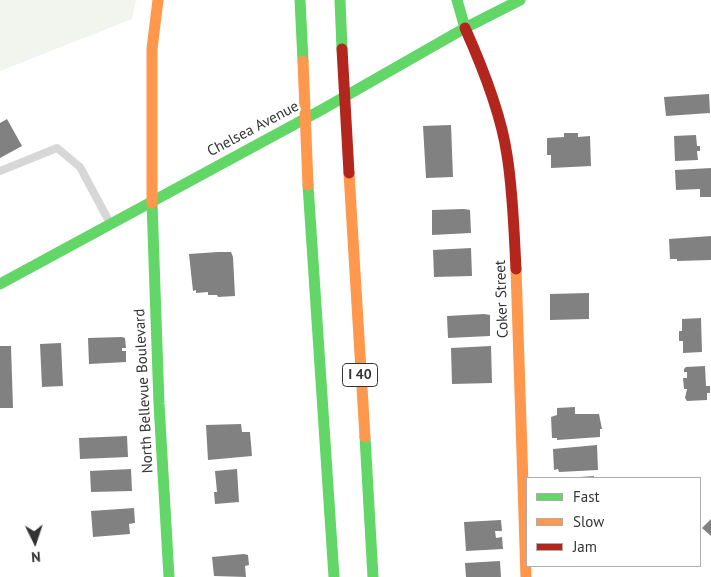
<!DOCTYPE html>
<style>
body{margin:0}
#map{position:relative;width:711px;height:577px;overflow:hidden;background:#fff;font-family:"PT Sans",sans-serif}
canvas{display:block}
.legend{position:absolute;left:526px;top:477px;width:175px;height:90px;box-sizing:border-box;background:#fff;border:1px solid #adadad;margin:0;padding:6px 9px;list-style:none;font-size:15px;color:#333}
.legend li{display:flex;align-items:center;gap:10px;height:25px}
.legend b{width:25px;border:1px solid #adadad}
.north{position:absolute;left:10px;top:517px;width:50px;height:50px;-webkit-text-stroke:4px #fff;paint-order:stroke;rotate:176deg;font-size:14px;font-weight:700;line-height:20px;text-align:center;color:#333}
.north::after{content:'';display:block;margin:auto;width:18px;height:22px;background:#333;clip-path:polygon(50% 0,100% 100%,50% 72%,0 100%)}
</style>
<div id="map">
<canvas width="711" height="577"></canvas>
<ul class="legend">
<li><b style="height:6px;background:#63d668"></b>Fast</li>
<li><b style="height:6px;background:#ff974d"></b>Slow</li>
<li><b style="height:6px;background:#b3261e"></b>Jam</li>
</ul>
<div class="north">N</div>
</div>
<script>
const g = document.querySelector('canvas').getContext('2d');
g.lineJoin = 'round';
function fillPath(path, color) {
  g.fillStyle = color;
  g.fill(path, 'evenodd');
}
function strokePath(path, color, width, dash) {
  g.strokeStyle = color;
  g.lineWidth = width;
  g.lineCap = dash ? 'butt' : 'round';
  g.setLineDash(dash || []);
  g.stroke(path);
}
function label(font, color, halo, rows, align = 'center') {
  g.font = font + ' "PT Sans",sans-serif';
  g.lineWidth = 5;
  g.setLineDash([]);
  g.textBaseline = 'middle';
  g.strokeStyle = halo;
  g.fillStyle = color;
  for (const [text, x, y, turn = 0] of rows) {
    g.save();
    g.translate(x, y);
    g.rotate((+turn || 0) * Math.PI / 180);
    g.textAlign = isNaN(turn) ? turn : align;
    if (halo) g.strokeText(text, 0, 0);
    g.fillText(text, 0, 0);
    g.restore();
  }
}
fillPath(new Path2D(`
 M0 0H136L132 19 0 71Z`), '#f1f5ed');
fillPath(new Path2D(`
 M709 94 710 113 666 116 664 97Z
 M7 119 22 146 0 158V123Z
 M451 125 453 177 426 178 423 126Z
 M564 133H578V137L590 136 591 166 551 168V155H547V138L564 137Z
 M696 135 697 146H700V151H697L698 160 675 161 674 136Z
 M711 168V197H700V189L676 190 675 170Z
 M464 209 470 210 471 233 432 235V210Z
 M711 236V260L677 261V259H670L669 239Z
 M471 248 472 276 434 277 433 250Z
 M218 252H231L233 257 235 296 218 297 217 295H208V292L196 293V290L193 291 189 254Z
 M589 293V319L550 320V294Z
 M484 314 490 315V336L448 338 447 316Z
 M701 318 702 352 683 353V341H679V331H682V319Z
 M122 337 125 338 126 348H122V351H126V362L89 364 88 338Z
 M61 343 63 386 42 387 40 344Z
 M0 346H11L13 408H0Z
 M491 346 492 383 452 384 451 348Z
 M705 366 706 386H710V393H707V400L687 401 685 398 687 389H684L683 378H687V372H684V369L686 367Z
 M575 407V414H599L602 429H600V437L557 440V438H552L551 417 557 415V408Z
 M241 424 242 432H250L252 456 208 460 206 425Z
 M127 436 128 457 80 459 79 438Z
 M597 445 598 470 559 472 558 469 554 470 553 449Z
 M131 469 132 491 91 492 90 471Z
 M237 469 239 502 215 504 214 492H217L215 471Z
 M594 476V478H580V477Z
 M134 508 135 523 129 524 130 534 93 537 91 511Z
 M711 519V536L702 528Z
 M501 520 502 531H495L496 538 502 537 503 549 466 551 464 522Z
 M244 554 248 555 249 565 245 566 246 577 214 576 212 557Z
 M500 561 501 577H466L465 563Z`), '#818181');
strokePath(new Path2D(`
 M0 171 57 148 80 167 110 223`), '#d7d7d7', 8);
strokePath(new Path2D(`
 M300 0 303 61
 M340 0 342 49
 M457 0 465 28
 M308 185 334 577
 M152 203 159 404 169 577
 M0 284 323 109 465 28 520 0
 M365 437 373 577`), '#63d668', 11);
strokePath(new Path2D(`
 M349 173 365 437
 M152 203V49L158 0
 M516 269 526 577`), '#ff974d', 11);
strokePath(new Path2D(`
 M465 28C482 66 501 113 507 155 513 192 514 231 516 269`), '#b3261e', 11);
strokePath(new Path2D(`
 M303 61 308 185`), '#ff974d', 11);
strokePath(new Path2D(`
 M342 49 349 173`), '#b3261e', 11);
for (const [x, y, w] of [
 [360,375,35]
]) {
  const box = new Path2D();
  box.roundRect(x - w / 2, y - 11.5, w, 23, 4);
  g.fillStyle = '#fff';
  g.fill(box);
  strokePath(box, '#333', 1);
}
label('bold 14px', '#333', null, [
 ["I 40",360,375]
]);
label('15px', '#333', '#fff', [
 ["Chelsea Avenue",253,129,-28],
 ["Coker Street",502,299,-92],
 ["North Bellevue Boulevard",144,391,-93]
]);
</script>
